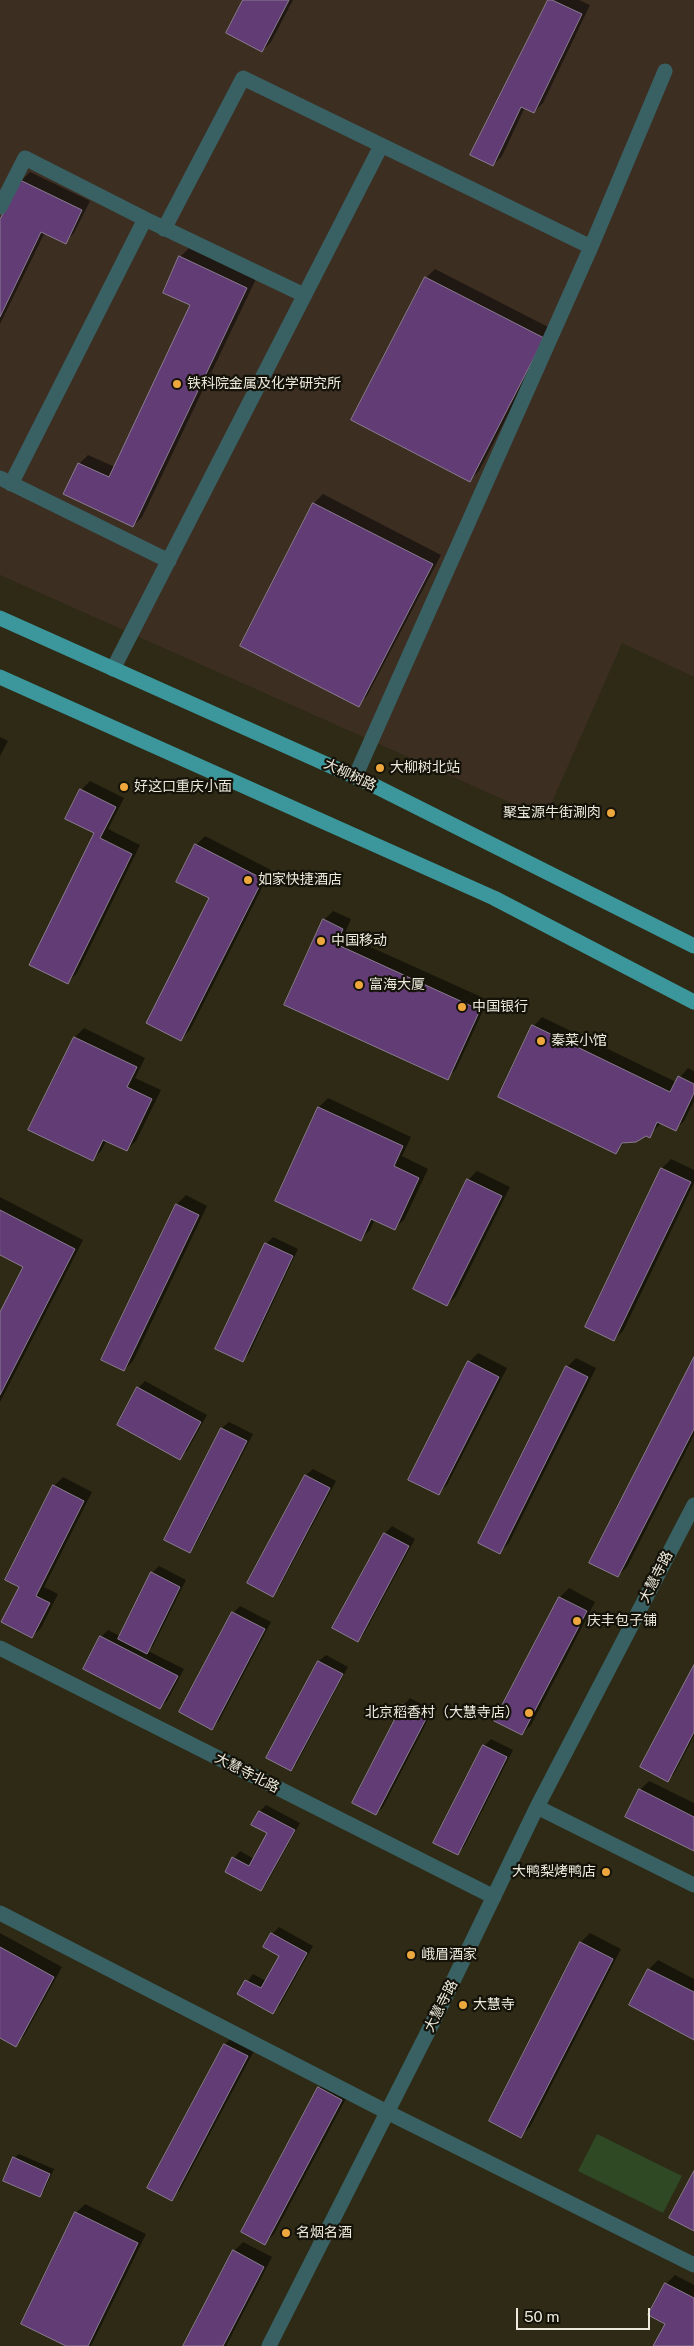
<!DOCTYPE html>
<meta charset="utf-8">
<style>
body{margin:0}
#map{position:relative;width:694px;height:2346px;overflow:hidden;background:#2e2a15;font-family:"Public Sans",sans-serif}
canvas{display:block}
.scale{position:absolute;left:516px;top:2308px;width:134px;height:22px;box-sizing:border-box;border:2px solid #eceadd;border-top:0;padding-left:6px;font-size:15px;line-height:18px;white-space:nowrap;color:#eceadd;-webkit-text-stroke:4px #141209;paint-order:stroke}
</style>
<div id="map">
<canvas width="694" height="2346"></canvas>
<div class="scale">50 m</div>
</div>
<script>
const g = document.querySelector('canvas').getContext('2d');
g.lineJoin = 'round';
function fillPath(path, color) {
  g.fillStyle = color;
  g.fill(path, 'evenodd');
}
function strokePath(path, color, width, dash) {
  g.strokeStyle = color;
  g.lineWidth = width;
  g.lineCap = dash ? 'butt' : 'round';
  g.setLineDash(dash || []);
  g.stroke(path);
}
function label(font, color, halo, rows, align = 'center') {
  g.font = font + ' "Public Sans","Noto Sans SC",sans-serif';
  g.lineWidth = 4.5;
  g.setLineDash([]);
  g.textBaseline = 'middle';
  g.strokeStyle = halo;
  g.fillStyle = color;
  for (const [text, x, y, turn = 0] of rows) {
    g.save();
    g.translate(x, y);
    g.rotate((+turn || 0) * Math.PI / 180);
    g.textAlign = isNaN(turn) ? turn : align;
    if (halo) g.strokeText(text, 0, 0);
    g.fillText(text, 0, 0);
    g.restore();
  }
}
fillPath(new Path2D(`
 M0 0H694V677L622 643 545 818 0 575Z`), '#3d2e22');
fillPath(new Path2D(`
 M597 2134 682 2176 663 2213 578 2171Z`), '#2e4923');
fillPath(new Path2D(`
 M245 0H293L271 42 262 51Z
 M549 0H579L590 5 543 103 534 112 525 107 502 156 493 165Z
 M30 172 90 201 74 233 65 242 45 232 0 324V223L21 181Z
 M189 248 256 279 142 517 133 526 79 464 88 455 115 467 192 305 180 257Z
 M435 269 552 329 479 471 470 480 426 278Z
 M323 494 441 555 367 696 358 705 241 645 314 503Z
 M0 737 8 741 0 756Z
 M90 781 124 798 108 829 140 845 77 973 68 982 95 833 81 790Z
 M205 836 271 870 190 1030 181 1039 210 898 196 845Z
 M333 911 351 919 344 935 488 1000 456 1069 448 1078 286 1005 324 920Z
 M542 1017 676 1082 688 1068 694 1071V1101L684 1121 675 1130 661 1123 649 1136 646 1134 626 1141 616 1152 534 1026Z
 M84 1028 145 1058 135 1078 161 1090 136 1141 127 1150 107 1140 101 1151 92 1160 30 1129 75 1037Z
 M328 1098 411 1137 402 1156 428 1169 404 1220 395 1228 375 1219 370 1230 361 1239 276 1200 319 1107Z
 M671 1159 694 1170V1183L623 1331 614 1340 586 1327 662 1168Z
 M477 1171 510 1187 456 1296 447 1305 414 1289 468 1180Z
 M186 1195 207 1206 133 1361 124 1370 102 1360 177 1204Z
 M0 1197 83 1240 0 1402V1314L25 1266 0 1253Z
 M273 1237 298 1249 249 1354 242 1361 266 1244Z
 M478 1353 507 1368 447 1485 438 1494 469 1362Z
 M576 1358 596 1368 509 1543 500 1552 567 1367Z
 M694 1359V1435L627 1567 618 1576Z
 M145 1381 207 1415 187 1451 180 1458 138 1388Z
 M229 1422 253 1434 196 1544 189 1551 166 1539 222 1428Z
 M313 1469 336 1481 279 1588 273 1595 249 1582 306 1475Z
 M63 1477 92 1492 44 1587 58 1594 41 1628 32 1637 21 1587 54 1486Z
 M392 1526 415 1539 364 1634 358 1640 334 1628 385 1533Z
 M159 1566 186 1580 153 1646 148 1651 184 1669 167 1701 160 1708 101 1637 108 1630 120 1636 152 1573Z
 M569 1588 595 1602 531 1725 522 1734 560 1597Z
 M240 1606 271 1622 219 1721 212 1728 233 1613Z
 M326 1655 348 1667 297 1763 290 1770 268 1758 319 1661Z
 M694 1667V1736L674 1774 667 1781Z
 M410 1698 433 1710 383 1807 376 1814 404 1705Z
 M491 1739 513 1750 464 1847 457 1854 484 1746Z
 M649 1781 694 1803V1850L640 1790Z
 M266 1805 300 1823 267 1883 261 1890 234 1858 240 1851 254 1859 268 1833 260 1811Z
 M279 1927 313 1946 280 2005 273 2012 239 1993 253 1974 266 1981 281 1956 272 1934Z
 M0 1933 62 1967 24 2036 15 2045 0 2036Z
 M590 1933 621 1949 530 2127 521 2136 490 2120 581 1942Z
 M658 1960 694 1979V2038L631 2005 649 1969Z
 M234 2035 256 2047 180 2190 171 2199 149 2188 225 2044Z
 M328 2079 350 2091 274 2234 265 2243 319 2088Z
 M19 2154 54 2169 44 2191 40 2195 14 2158Z
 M85 2204 146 2234 92 2344 90 2346H69L76 2213Z
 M243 2242 272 2257 226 2346H184L234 2251Z
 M675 2275 694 2285V2346H655L667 2323 666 2284Z`), '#0007');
const building = new Path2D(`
 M243 0H289L262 52 226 33Z
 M548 0H552L582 14 534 113 521 107 493 166 470 155Z
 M20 180 82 210 66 244 41 232 0 317V220Z
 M179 256 247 288 133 527 63 494 78 463 109 477 190 305 163 293Z
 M425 277 544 338 470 482 351 420Z
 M313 503 433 564 359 707 240 646Z
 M80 789 116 807 100 838 132 854 68 984 29 965 94 833 65 819Z
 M195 844 263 879 181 1041 146 1023 209 898 176 882Z
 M323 919 343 929 336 944 480 1010 448 1080 284 1005Z
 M532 1025 670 1092 678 1076 694 1084V1093L676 1131 657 1122 650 1138 646 1136 636 1142 622 1143 616 1154 498 1097Z
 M74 1037 137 1067 127 1087 152 1099 127 1151 103 1140 93 1161 28 1130Z
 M318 1107 403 1146 394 1166 419 1178 395 1230 371 1219 361 1241 275 1201Z
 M661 1168 691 1182 614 1341 585 1327Z
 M467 1179 502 1196 447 1306 413 1289Z
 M176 1204 199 1215 124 1371 101 1360Z
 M0 1210 75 1249 0 1395V1312L23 1267 0 1255Z
 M265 1243 293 1256 243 1362 215 1349Z
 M694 1357V1429L618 1577 589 1563Z
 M468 1361 499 1377 439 1495 408 1480Z
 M566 1366 588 1377 500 1554 478 1543Z
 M137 1387 201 1422 180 1460 117 1425Z
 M221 1428 247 1441 190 1553 164 1540Z
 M305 1475 330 1488 273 1597 247 1583Z
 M53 1485 84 1501 36 1596 50 1603 32 1638 1 1622 19 1587 5 1580Z
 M384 1533 409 1546 358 1642 332 1628Z
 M151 1572 180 1587 147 1654 118 1639Z
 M559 1597 587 1611 522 1735 494 1721Z
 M232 1612 265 1629 212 1730 179 1712Z
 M100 1636 178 1676 160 1709 83 1669Z
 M318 1661 343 1674 291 1771 266 1758Z
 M694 1665V1732L668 1782 640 1767Z
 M403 1704 427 1717 376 1815 352 1803Z
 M483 1745 507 1757 458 1855 433 1843Z
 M639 1789 694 1817V1851L625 1817Z
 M259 1811 295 1830 261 1891 225 1872 232 1857 249 1866 267 1833 251 1825Z
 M271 1933 307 1953 273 2014 237 1994 245 1980 261 1988 279 1956 263 1947Z
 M580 1942 613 1959 521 2138 489 2121Z
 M0 1947 54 1977 16 2047 0 2038Z
 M648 1969 694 1992V2040L629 2005Z
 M224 2044 248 2056 172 2201 147 2188Z
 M318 2087 342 2100 265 2245 241 2232Z
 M13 2157 50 2174 40 2197 3 2181Z
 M694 2171V2231L669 2218Z
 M75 2212 138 2243 88 2346H66L21 2324Z
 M233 2250 264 2267 223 2346H183Z
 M665 2283 694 2298V2346H653L665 2324 648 2315Z`);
fillPath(building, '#623c75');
strokePath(building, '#8a7c91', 1);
strokePath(new Path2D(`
 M0 207 25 158 145 219 304 295
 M164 229 243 78 591 247
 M0 478 169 561
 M11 484 145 219
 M113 669 381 146
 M355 777 591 247 665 71
 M0 1648 494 1897
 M537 1807 694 1885
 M0 1913 387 2112 694 2265
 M269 2346 442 2004 537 1807 694 1505`), '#396163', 15);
strokePath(new Path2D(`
 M0 618 373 785 694 946
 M0 677 494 898 694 1002`), '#3b979c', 15);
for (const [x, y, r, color] of [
 [177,384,5,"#eea73c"],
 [380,768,5,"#eea73c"],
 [124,787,5,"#eea73c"],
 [611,813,5,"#eea73c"],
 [248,880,5,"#eea73c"],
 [321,941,5,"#eea73c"],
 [359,985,5,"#eea73c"],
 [462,1007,5,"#eea73c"],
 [541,1041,5,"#eea73c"],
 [577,1621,5,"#eea73c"],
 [529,1713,5,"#eea73c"],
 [606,1872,5,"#eea73c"],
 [411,1955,5,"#eea73c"],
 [463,2005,5,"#eea73c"],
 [286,2233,5,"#eea73c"]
]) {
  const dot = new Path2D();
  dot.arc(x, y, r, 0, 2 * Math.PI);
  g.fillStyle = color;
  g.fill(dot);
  strokePath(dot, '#141209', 2);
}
label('14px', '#eceadd', '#141209', [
 ["铁科院金属及化学研究所",187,384],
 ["大柳树北站",390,768],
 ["好这口重庆小面",134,787],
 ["聚宝源牛街涮肉",601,813,"right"],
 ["如家快捷酒店",258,880],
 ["中国移动",331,941],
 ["富海大厦",369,985],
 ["中国银行",472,1007],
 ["秦菜小馆",551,1041],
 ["庆丰包子铺",587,1621],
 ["北京稻香村（大慧寺店）",519,1713,"right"],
 ["大鸭梨烤鸭店",596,1872,"right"],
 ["峨眉酒家",421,1955],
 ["大慧寺",473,2005],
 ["名烟名酒",296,2233]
], 'left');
label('14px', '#eceadd', '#141209', [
 ["大柳树路",350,775,25],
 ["大慧寺路",656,1577,-63],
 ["大慧寺北路",247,1773,27],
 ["大慧寺路",441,2006,-63]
]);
</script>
